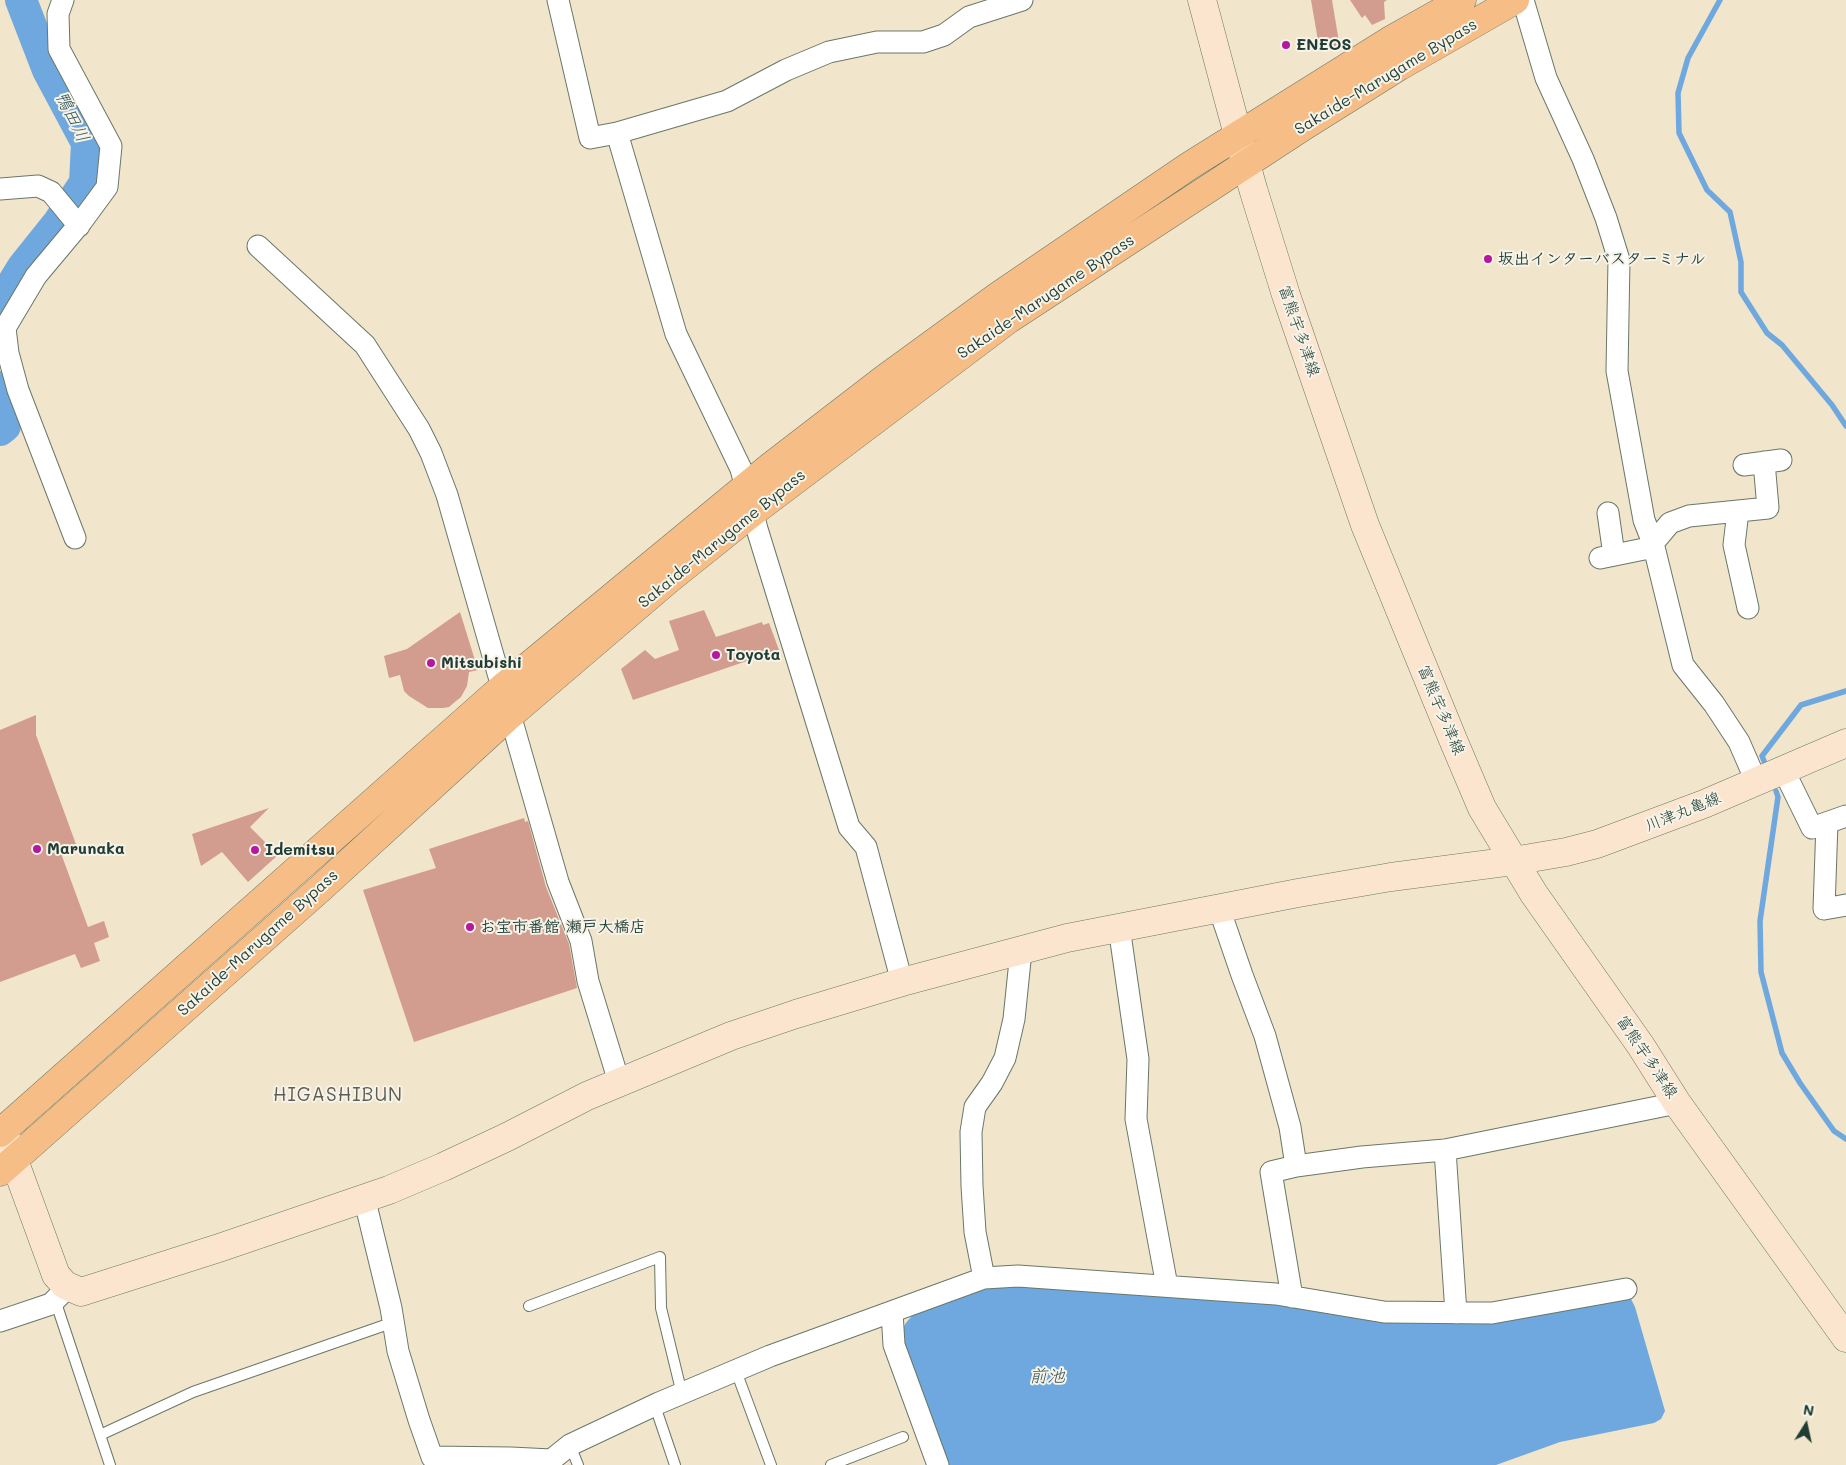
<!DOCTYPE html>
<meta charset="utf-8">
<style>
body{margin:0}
#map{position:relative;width:1846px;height:1465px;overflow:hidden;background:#f1e5cb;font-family:Mali,sans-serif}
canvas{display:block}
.north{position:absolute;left:1781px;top:1400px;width:50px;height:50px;-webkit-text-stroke:4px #f7f3e8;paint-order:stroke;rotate:10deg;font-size:14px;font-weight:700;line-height:20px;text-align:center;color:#1f3d34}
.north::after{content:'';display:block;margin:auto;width:18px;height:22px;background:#1f3d34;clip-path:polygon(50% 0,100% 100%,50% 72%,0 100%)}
</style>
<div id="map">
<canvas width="1846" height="1465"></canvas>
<div class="north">N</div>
</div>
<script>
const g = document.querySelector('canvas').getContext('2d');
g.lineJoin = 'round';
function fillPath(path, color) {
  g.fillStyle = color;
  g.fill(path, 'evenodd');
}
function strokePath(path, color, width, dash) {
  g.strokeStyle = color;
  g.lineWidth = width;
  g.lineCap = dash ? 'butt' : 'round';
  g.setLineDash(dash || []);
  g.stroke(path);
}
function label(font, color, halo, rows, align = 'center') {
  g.font = font + ' Mali,"Klee One",sans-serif';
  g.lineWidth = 4;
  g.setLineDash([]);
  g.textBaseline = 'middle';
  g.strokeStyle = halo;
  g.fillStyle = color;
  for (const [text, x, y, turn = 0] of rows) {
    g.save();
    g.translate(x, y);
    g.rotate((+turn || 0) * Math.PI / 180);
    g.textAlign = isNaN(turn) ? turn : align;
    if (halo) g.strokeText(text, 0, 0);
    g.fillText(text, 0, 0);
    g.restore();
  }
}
fillPath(new Path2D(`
 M1027 1285 1230 1300 1301 1308 1396 1323 1489 1324 1631 1299 1635 1307 1665 1411 1661 1419 1654 1423 1560 1442 1496 1465H949L901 1342C901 1330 904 1324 912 1316L977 1288Z`), '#6ea8de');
strokePath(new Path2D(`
 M1720 0 1688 58 1678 93 1679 133 1707 190 1730 212 1741 262V292L1767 333 1782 345 1832 405 1846 426
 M1764 761 1762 756 1801 705 1846 691
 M1776 791 1778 797 1760 921 1761 972 1782 1053 1800 1083 1834 1131 1846 1139`), '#6ea8de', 5.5);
strokePath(new Path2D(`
 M0 304 23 267 59 222 85 183 87 143 48 70 21 0
 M0 387 7 406 5 426 0 430`), '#6ea8de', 32);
fillPath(new Path2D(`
 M1311 0H1332L1340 48 1320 52Z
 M1350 0H1387L1384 2 1385 19 1372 25 1365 15 1362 18Z
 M704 610 716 637 762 622 763 625 769 623 779 650 633 700 621 669 645 650 655 659 679 650 669 621Z
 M460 612 478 670 469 672 467 686 461 697 456 701 449 707 443 708H428L409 696 404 691 400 675 389 678 384 656 407 649Z
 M36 715V735L77 847 62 856 88 927 104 921 109 937 94 943 100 961 81 968 75 954 0 982V730Z
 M269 808 250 827 278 855 248 882 222 852 201 866 192 834Z
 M524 818 525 822 528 821 546 887 569 944 577 988 414 1042 363 890 436 868 429 849Z`), '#d29c8e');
const lane = new Path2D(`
 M55 1300 110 1465
 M529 1306 660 1257 661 1308 682 1394
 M736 1371 771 1465
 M655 1406 675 1465
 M100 1435 193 1392 394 1322
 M570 1445 578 1465
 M831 1465 903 1437`);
const street = new Path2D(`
 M63 0 58 14 59 49 111 146 107 187 82 221 36 276 5 328 8 353 18 390 75 538
 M558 0 590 138 617 133 727 101 786 70 829 52 877 42H923L944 35 969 17 1022 0
 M1523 0 1546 78 1583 159 1606 218 1619 260 1617 371 1644 520 1653 543 1683 665 1714 704 1739 742 1756 781
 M617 133 676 334 741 469 757 529 849 827 866 847 902 982
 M0 189 38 186 51 192 79 226
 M258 246 365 345 419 429 431 453 447 495 558 882 581 941 588 981 619 1082
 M1744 465 1781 460
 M1738 511 1734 545 1748 608
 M1608 513 1614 555
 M1600 558 1649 548 1670 523 1689 516 1768 508 1764 462
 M1784 771 1812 828 1846 816
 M1827 823 1824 909 1846 905
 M1219 908 1242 975 1265 1036 1290 1127 1296 1166 1362 1157 1445 1150 1677 1103
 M1119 927 1138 1059 1136 1119 1167 1286
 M1445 1150 1456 1313
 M364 1197 391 1308 398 1351 419 1420 432 1457 511 1458 551 1460
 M984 1278 1018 1276 1276 1294 1384 1312 1492 1313 1626 1289
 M1292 1297 1271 1172 1296 1166
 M892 1312 894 1345 938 1465
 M0 1321 51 1304 68 1287
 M545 1465 570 1445 659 1403 770 1356 984 1278 975 1232 972 1186 971 1132 975 1107 992 1083 1005 1058 1014 1019 1021 951`);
const secondary = new Path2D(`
 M1202 0 1242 150 1254 192 1286 295 1365 525 1454 742 1482 808 1534 894 1641 1046 1677 1103 1846 1338
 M3 1130 56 1275 65 1285 81 1292 219 1248 389 1190 443 1167 507 1137 587 1096 731 1036 796 1014 902 982 1067 938 1298 893 1391 877 1513 861 1566 852 1597 844 1704 804 1846 743`);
const highway = new Path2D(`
 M0 1133 503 687 771 466 884 379 998 296 1189 166 1389 41 1462 0
 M0 1172 322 887 510 715 668 580 753 512 1009 319 1304 126 1400 66 1515 0`);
strokePath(lane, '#687869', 12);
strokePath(street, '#687869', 23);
strokePath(secondary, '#687869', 29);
strokePath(highway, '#687869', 29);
strokePath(lane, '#fff', 10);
strokePath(street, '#fff', 21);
strokePath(secondary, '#fbe5cf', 28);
strokePath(highway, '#f6be86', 28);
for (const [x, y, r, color] of [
 [1286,45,5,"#b5179e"],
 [1488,259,5,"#b5179e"],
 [716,655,5,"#b5179e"],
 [431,663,5,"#b5179e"],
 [37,849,5,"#b5179e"],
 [255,850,5,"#b5179e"],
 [470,927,5,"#b5179e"]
]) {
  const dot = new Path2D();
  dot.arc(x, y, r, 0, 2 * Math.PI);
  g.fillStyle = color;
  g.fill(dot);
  strokePath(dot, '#f7f3e8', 2);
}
label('bold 16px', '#1f3d34', '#f7f3e8', [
 ["ENEOS",1296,45],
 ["坂出インターバスターミナル",1498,259],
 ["Toyota",726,655],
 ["Mitsubishi",441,663],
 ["Marunaka",47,849],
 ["Idemitsu",265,850],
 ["お宝市番館 瀬戸大橋店",480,927]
], 'left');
label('16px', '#1f3d34', '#f7f3e8', [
 ["Sakaide-Marugame Bypass",1386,77,-31],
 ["Sakaide-Marugame Bypass",1046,297,-34],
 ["富熊宇多津線",1299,331,71],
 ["Sakaide-Marugame Bypass",722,539,-39],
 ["富熊宇多津線",1441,710,67],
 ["川津丸亀線",1683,812,-22],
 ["Sakaide-Marugame Bypass",258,943,-42],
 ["富熊宇多津線",1647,1057,56]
]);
label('italic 18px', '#33585e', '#f7f3e8', [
 ["鴨田川",72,117,64],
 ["前池",1047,1376]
]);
g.letterSpacing = '1px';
label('19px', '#5e5e54', '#f7f3e8', [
 ["HIGASHIBUN",338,1095]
]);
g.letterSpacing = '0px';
</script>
